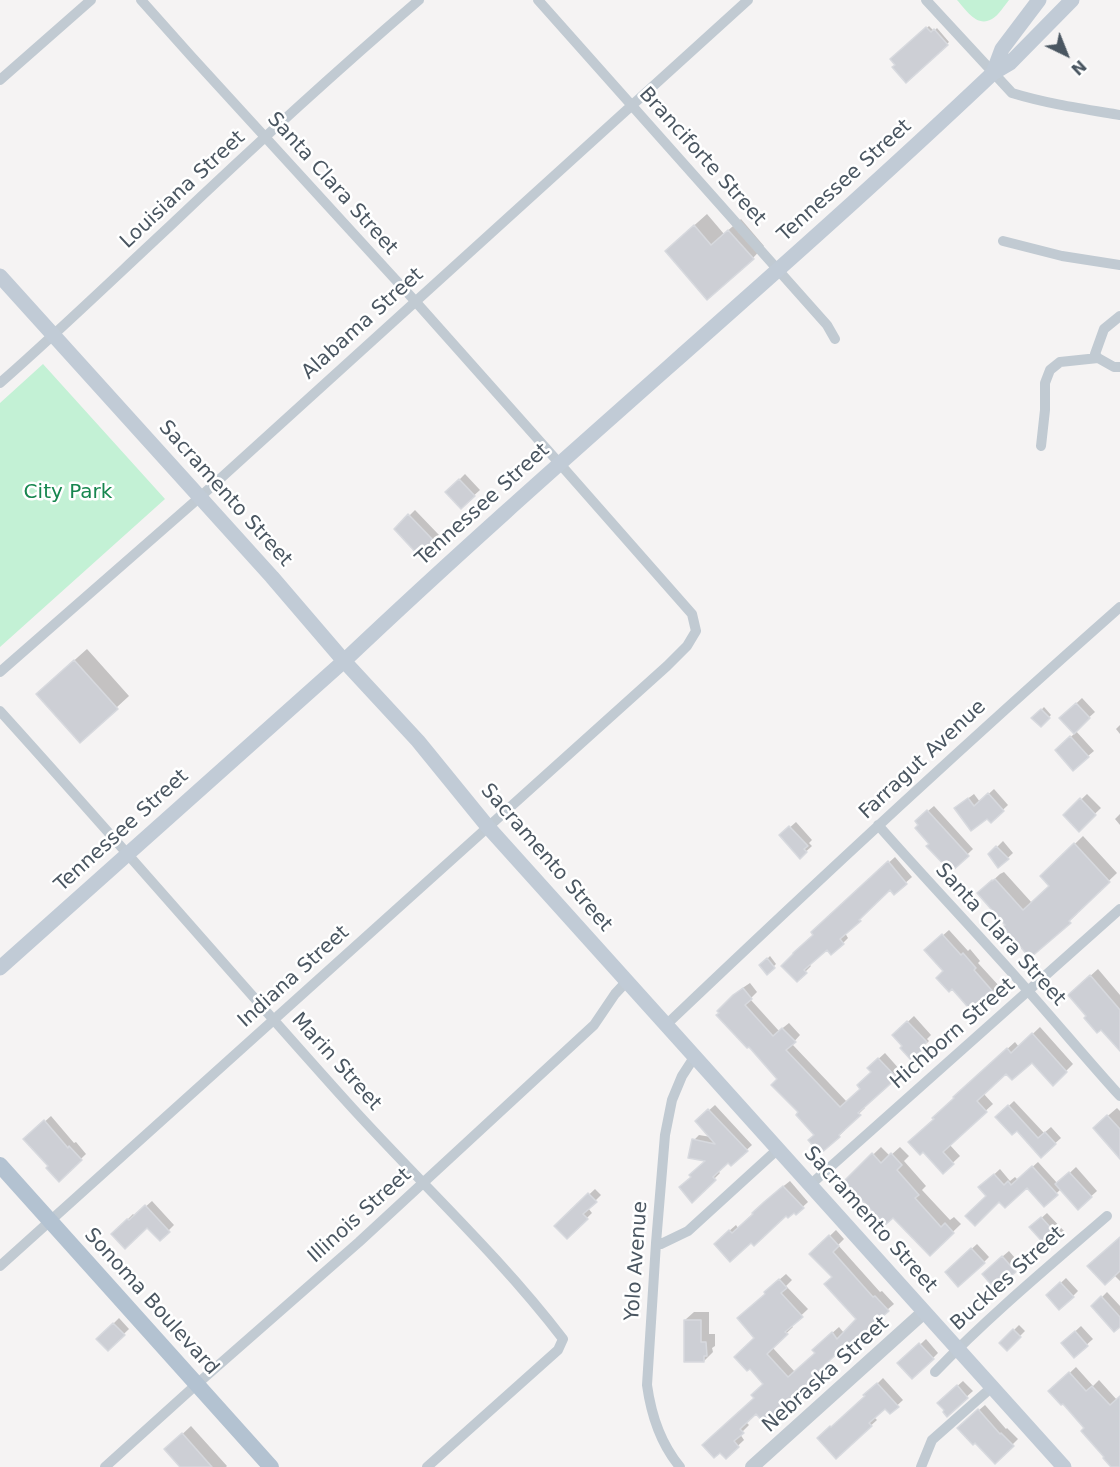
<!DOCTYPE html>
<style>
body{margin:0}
#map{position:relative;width:1120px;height:1467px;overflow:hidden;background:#f5f3f3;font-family:"DejaVu Sans",sans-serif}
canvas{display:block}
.north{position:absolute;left:1036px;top:24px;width:60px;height:60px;-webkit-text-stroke:4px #fff;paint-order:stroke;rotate:137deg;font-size:16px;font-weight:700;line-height:24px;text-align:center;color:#4a5661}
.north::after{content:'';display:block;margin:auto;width:21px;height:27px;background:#4a5661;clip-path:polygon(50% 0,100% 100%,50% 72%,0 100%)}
</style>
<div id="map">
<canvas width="1120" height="1467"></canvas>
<div class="north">N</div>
</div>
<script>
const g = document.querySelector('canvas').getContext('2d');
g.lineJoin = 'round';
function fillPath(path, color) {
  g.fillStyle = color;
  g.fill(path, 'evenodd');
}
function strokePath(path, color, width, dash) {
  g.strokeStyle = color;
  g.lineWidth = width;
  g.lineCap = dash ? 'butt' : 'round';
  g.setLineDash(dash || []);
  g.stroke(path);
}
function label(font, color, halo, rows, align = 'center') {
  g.font = font + ' "DejaVu Sans",sans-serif';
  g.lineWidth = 5;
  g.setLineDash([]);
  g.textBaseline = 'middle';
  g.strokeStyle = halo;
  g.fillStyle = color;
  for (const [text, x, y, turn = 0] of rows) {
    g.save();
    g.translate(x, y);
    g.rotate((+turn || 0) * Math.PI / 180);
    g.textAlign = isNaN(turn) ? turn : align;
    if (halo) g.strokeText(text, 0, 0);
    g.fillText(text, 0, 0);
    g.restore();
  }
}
fillPath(new Path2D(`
 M957 0H1009C1004 6 999 15 992 19 977 28 966 10 957 0Z
 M43 364 165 499 0 647V403Z`), '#c3f1d5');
fillPath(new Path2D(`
 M929 26 934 31 937 28 949 42 907 80 892 60Z
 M707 214 724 234 741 219 764 246 753 258 679 239Z
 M465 474 480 490 461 507 447 492Z
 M415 510 439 535 419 553 396 529Z
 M87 649 129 696 80 741 50 682Z
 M1082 698 1095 712 1075 730 1094 751 1088 756 1057 750 1075 733 1061 718Z
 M1044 707 1051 715 1041 725 1034 718Z
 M1120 725V734L1116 729Z
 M994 789 1008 805 991 821 962 803 974 794 980 802Z
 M1087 794 1101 808 1079 829 1065 815Z
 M934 806 973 849 951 870 931 844 922 816Z
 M1120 814V825L1115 819Z
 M796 822 812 840 809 843 812 846 800 857 787 830Z
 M1083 836 1117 873 1076 912 1077 914 1054 936 1007 925 987 886 1000 874 1004 872 1032 903 1051 886 1042 876Z
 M1003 841 1013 853 999 866 990 854Z
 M895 857 912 877 894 893 890 888 845 933 848 938 843 943 827 948 809 964 811 966 797 980 818 927Z
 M949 930 968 951 970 949 980 961 978 963 1000 987 974 1012 952 987 932 945Z
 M770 956 776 964 767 973 761 965Z
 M1098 969 1120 995V1048L1088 1016 1077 988Z
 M750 983 757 992 750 999 779 1031 789 1023 800 1035 792 1044 847 1102 862 1088 873 1072 875 1062 885 1053 901 1071 863 1106 865 1108 844 1128 845 1130 839 1136 816 1135 800 1112 779 1079 719 1011 741 989Z
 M914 1016 931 1035 927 1039 929 1041 911 1058 894 1035Z
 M1040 1027 1073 1064 1066 1071 1032 1061 1007 1072 983 1093 993 1104 949 1144 960 1156 943 1172 935 1119 962 1090 1015 1042 1019 1047Z
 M1014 1101 1044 1133 1051 1127 1061 1138 1041 1156 1017 1129 997 1117Z
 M715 1105 752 1145 731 1164 729 1161 718 1171 720 1173 693 1200 707 1160 694 1140 699 1135 711 1137 697 1121Z
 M1117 1108 1120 1111V1157L1103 1120Z
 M51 1116 74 1143 76 1142 86 1154 59 1180 31 1134Z
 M881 1147 890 1156 900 1147 909 1156 904 1161 926 1186 922 1190 950 1220 954 1217 961 1224 930 1254 893 1216 846 1181Z
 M1038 1162 1058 1184 1076 1167 1097 1191 1078 1208 1061 1189 1044 1205 1027 1186 999 1200 988 1196 986 1182 1000 1169 1010 1181 1015 1177 1018 1180Z
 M790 1181 808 1202 796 1213 794 1211 786 1214 751 1241 721 1238 736 1225 738 1228 771 1196Z
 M595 1189 601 1195 588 1208 592 1213 567 1237 556 1226Z
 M152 1201 174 1225 160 1239 147 1226 113 1234 133 1214 135 1216Z
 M1047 1213 1064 1231 1048 1245 1037 1222Z
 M836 1230 844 1239 838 1245 880 1292 882 1291 894 1304 826 1362 829 1366 810 1383 808 1381 782 1404 784 1406 778 1412H756L746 1422 749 1425 740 1434 744 1440 726 1457 720 1451 765 1384 756 1338 767 1293 772 1286 786 1274 792 1280 786 1286 808 1309 791 1325 793 1327 772 1347 795 1372 816 1353 820 1344 839 1327 844 1333 858 1319 833 1277 811 1254Z
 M1120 1238V1281L1114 1275Z
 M977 1244 989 1257 984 1262 952 1267Z
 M1009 1251 1021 1265 996 1287 989 1268Z
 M1066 1278 1078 1291 1073 1296 1048 1295Z
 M1107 1292 1120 1306V1325L1093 1306Z
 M694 1312H709V1334H715V1346L712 1348 713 1352 704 1361 685 1320Z
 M119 1318 129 1329 108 1349 98 1339Z
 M1019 1325 1025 1331 1007 1349 1001 1343Z
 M1081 1326 1093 1339 1074 1356 1068 1338Z
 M926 1339 938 1353 933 1358 900 1364Z
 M1076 1367 1093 1386 1099 1380 1117 1400 1120 1398V1467H1113L1057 1385Z
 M883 1378 903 1400 890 1412 885 1407 874 1417 877 1420 836 1457 825 1433 837 1422 838 1423Z
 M963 1381 973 1391 947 1414 945 1397Z
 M985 1405 1006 1429 1007 1428 1018 1439 996 1461 965 1422Z
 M191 1426 227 1466 226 1467H182L175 1441Z`), '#0003');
const building = new Path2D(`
 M926 27 931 32 934 29 948 45 906 83 892 67 895 65 890 59Z
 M694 225 711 245 728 230 754 259 707 300 665 251Z
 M459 479 475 496 461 509 445 492Z
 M408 514 434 541 419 556 394 529Z
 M74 660 118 709 80 743 36 694Z
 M1076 703 1090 718 1074 734 1059 718Z
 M1041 709 1050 718 1041 727 1031 718Z
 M1070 736 1089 757 1073 771 1055 750Z
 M988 793 1004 811 991 823 987 819 971 831 954 808 968 798 974 806Z
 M1080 798 1096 815 1079 832 1063 815Z
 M927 810 969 856 951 872 926 846 929 844 915 828 918 825 915 821Z
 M789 826 808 846 804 849 807 852 800 859 779 835Z
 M1074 843 1110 882 1069 921 1071 923 1030 958 1003 927 1005 925 977 893 992 880V881L995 879 1023 910 1049 886 1040 876Z
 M996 846 1009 859 998 868 988 854Z
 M888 861 907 884 894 895 890 890 859 920 861 921 840 939 844 944 831 955 827 950 804 970 807 973 797 982 781 966 793 954V953L813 935 811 932Z
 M942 934 961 955 963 953 976 968 974 970 995 994 974 1014 952 989 949 992 936 978 943 971 924 950Z
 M767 958 775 968 767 975 759 965Z
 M1090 975 1120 1010V1051L1101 1030 1097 1033 1084 1018 1086 1016 1068 995Z
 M743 988 752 999 745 1005 773 1036 782 1028 796 1042 786 1050 840 1107 860 1089 857 1085 871 1072 867 1068 878 1058 897 1078 858 1113 861 1115 839 1135 840 1137 820 1154 808 1140 814 1135 796 1115 798 1112 771 1085 777 1079 749 1047 747 1048 716 1015 719 1013 717 1011 733 995Z
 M907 1021 927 1042 923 1045 924 1048 911 1060 900 1048 902 1046 892 1035Z
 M1032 1033 1067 1072 1053 1086 1032 1063 1012 1080 1006 1074 977 1101 987 1112 943 1152 954 1164 943 1174 923 1152 920 1155 908 1142 934 1119 932 1118 954 1098 953 1097 1007 1048 1011 1053Z
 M1008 1105 1038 1138 1045 1132 1056 1144 1041 1158 1017 1131 1012 1135 995 1117Z
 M708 1109 748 1151 731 1166 728 1163 713 1177 716 1180 692 1203 679 1187 691 1177 689 1175 705 1161 688 1158 692 1139 715 1144 695 1121Z
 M1107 1115 1120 1129V1159L1093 1128Z
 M44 1120 68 1148 69 1146 82 1160 59 1182 46 1168 48 1166 23 1139Z
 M872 1153 881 1163 891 1153 902 1165 897 1170 919 1195 915 1198 941 1227 945 1223 954 1233 930 1256 893 1218 885 1225 844 1181Z
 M1032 1166 1058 1195 1044 1207 1027 1188 1005 1208 999 1202 975 1226 965 1216 986 1196 978 1187 994 1174 1004 1185 1008 1181 1011 1185Z
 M1069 1172 1092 1197 1078 1210 1055 1184Z
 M783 1186 804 1208 796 1215 794 1213 788 1218 786 1216 754 1246 751 1243 730 1262 714 1244 729 1230 732 1233 753 1214 752 1213 764 1202Z
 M588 1193 597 1202 583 1214 588 1219 567 1239 554 1226Z
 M145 1205 170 1232 160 1241 147 1228 125 1249 111 1234 127 1219 129 1220Z
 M1041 1217 1059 1237 1048 1248 1029 1227Z
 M829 1235 839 1246 833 1252 873 1297 875 1296 889 1311 866 1331 865 1330 851 1345 849 1343 820 1369 824 1373 810 1385 808 1383 777 1411 779 1413 766 1425 756 1414 740 1429 744 1433 734 1441 739 1447 726 1459 720 1453 714 1458 702 1445 754 1398 751 1395 763 1384 750 1369 747 1371 734 1357 754 1338 737 1318 765 1294 764 1292 779 1279 787 1288 781 1293 803 1317 785 1332 788 1334 767 1354 788 1377 815 1353 812 1350 832 1332 837 1339 856 1319 824 1284 832 1277 809 1254Z
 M1120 1237V1271L1105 1285 1087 1266Z
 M971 1248 985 1263 958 1287 945 1272Z
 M1002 1256 1016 1272 995 1289 982 1274Z
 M1060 1282 1074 1297 1059 1310 1046 1295Z
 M1101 1296 1120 1317V1327L1114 1332 1091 1306Z
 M684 1320H701V1342H706L707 1356H704V1362H684Z
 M113 1323 125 1335 108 1351 96 1339Z
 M1013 1329 1021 1337 1007 1351 999 1343Z
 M1075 1331 1088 1346 1074 1358 1061 1343Z
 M919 1343 934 1359 912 1379 897 1363Z
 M1069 1372 1086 1391 1092 1386 1110 1405 1120 1396V1467H1111L1103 1458 1104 1457 1081 1431 1084 1428 1063 1404 1061 1405 1048 1391Z
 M877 1383 899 1407 890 1414 885 1409 869 1423 872 1426 836 1459 817 1438 830 1426 831 1427 865 1396 863 1395Z
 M957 1385 968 1398 947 1417 943 1412 944 1410 937 1403Z
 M978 1409 1000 1434 1001 1433 1014 1446 995 1464 975 1443 973 1445 957 1428Z
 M182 1433 212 1467H180L164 1449Z`);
fillPath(building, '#cdcfd5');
strokePath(building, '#d7d9de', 1.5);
strokePath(new Path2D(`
 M538 0 827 325 835 339
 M926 0 1012 93C1048 104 1084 109 1120 115
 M0 80 91 0
 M1003 241 1062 256 1120 265
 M1098 358 1095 354 1104 329 1120 316
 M1098 358 1114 367H1120
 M0 383C58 332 113 279 170 226 251 149 334 73 419 0
 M1041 446 1045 410V383L1050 370 1060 362 1098 358
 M0 672 200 497 748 0
 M0 711C117 840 230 972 346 1101 418 1181 498 1254 563 1339L558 1350 427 1467
 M878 825C928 882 980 936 1029 992 1060 1027 1089 1062 1120 1096
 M666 1025C815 883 966 743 1120 607
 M810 1185 1120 909
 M656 1243 661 1244 688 1231 778 1149
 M0 1266 667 666 687 646 696 631 692 614 560 464 415 301 191 56 141 0
 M935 1372C989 1316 1048 1267 1107 1216
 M105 1467 197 1384 359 1242 594 1025 615 994 627 981
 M680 1467C660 1443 651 1414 647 1385L656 1243 665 1135 672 1100 682 1076 695 1056
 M921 1467 932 1440 992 1387`), '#c1cad2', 10);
strokePath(new Path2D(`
 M752 1467 924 1312`), '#c1cad2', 14);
strokePath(new Path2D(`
 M993 73 1002 49 1039 0
 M0 276 272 577 344 661 418 741 488 827 1064 1467
 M0 968 344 661C556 460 781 274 993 73L1010 63 1072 0`), '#c1cbd6', 15);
strokePath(new Path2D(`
 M0 1165 271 1467`), '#b3c2d1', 16);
label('20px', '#4a5661', '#fff', [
 ["Branciforte Street",702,157,48],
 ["Tennessee Street",845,181,-42],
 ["Santa Clara Street",332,184,48],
 ["Louisiana Street",183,190,-43],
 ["Alabama Street",363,324,-42],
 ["Sacramento Street",225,494,48],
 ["Tennessee Street",483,505,-42],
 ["Farragut Avenue",923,760,-43],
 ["Tennessee Street",122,831,-42],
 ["Sacramento Street",546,858,49],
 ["Santa Clara Street",1000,935,48],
 ["Indiana Street",294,977,-42],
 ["Hichborn Street",953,1034,-41],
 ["Marin Street",336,1062,48],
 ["Illinois Street",360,1216,-42],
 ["Sacramento Street",870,1220,48],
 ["Yolo Avenue",637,1261,-86],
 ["Buckles Street",1008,1279,-42],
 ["Sonoma Boulevard",151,1302,48],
 ["Nebraska Street",826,1375,-42]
]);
label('20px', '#17864f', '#fff', [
 ["City Park",68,493]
]);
</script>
